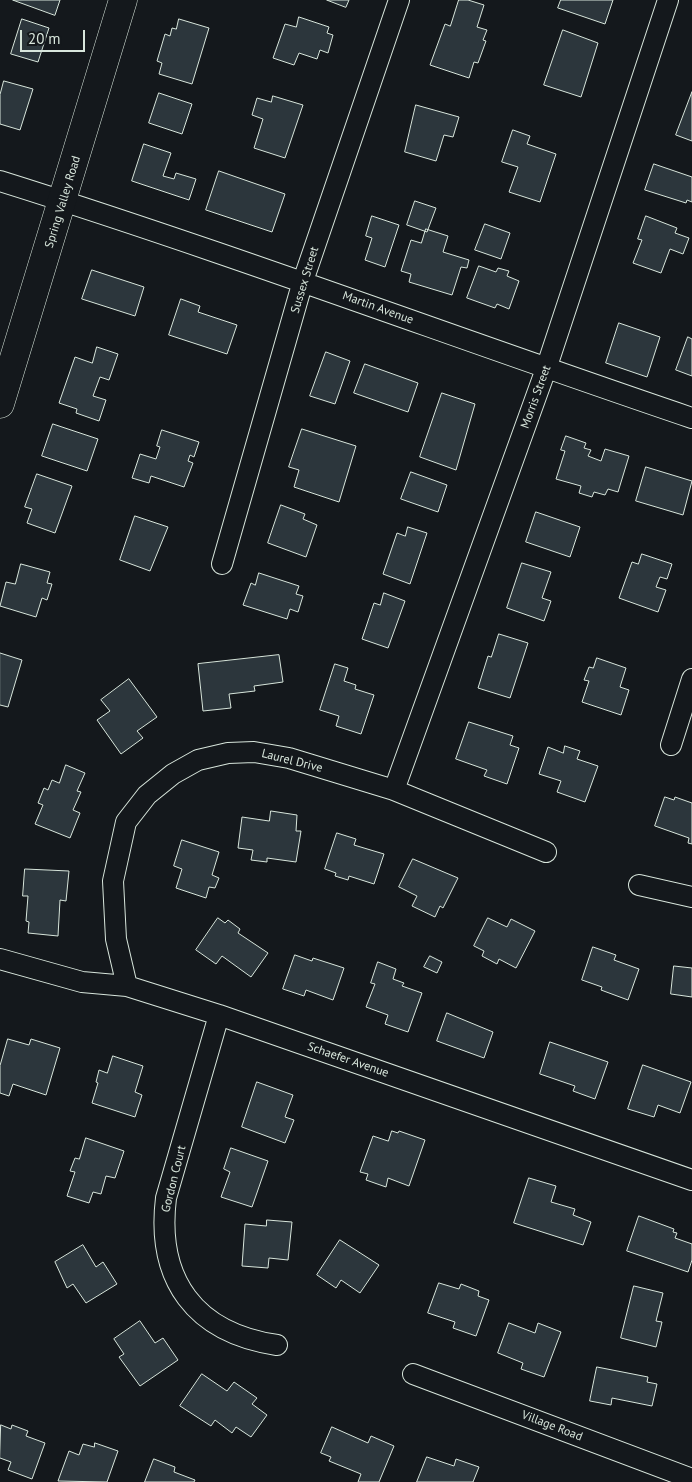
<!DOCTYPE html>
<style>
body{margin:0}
#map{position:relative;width:692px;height:1482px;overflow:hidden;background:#14181c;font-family:"PT Sans",sans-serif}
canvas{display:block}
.scale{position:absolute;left:20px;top:30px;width:65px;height:22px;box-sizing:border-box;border:2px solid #d8e6dc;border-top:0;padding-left:6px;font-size:15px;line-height:18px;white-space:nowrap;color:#d8e6dc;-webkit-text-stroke:4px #14181c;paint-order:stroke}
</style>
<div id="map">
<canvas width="692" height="1482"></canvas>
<div class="scale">20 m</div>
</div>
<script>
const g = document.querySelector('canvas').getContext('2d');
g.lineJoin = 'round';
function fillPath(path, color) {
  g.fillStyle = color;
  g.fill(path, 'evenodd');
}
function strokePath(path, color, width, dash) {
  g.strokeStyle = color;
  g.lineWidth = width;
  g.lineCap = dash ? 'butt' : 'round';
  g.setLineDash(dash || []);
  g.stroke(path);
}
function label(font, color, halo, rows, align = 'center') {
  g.font = font + ' "PT Sans",sans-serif';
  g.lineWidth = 4;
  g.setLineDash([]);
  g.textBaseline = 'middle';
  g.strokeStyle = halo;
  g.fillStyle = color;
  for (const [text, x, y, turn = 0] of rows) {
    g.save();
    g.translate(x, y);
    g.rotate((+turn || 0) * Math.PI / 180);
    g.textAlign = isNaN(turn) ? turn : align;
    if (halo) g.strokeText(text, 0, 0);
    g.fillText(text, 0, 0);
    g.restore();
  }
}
const building = new Path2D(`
 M13 0H60L55 15Z
 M327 0H349L346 7Z
 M459 0H468L484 5 477 27 487 30 483 40 486 41 478 63 474 62 469 78 430 65 445 24 450 26Z
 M561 0H613L605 24 558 8Z
 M299 17 329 27 327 33 333 35 328 53 320 50 317 59 299 53 294 65 273 58 285 24 296 27Z
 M22 19 49 28 38 62 11 54Z
 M179 19 209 28 192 84 159 74 162 63 157 61 165 34 170 36 172 28 176 29Z
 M563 30 598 43 581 97 544 85Z
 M4 81 33 89 20 130 0 124V95Z
 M692 92V141L676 135Z
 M159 93 192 104 182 134 149 123Z
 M273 96 303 105 285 158 254 148 263 119 252 115 257 98 271 102Z
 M416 105 459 117 453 137 444 135 436 161 405 152Z
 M513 130 530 136 527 144 556 154 540 202 509 192 518 167 502 162Z
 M144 144 171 153 163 176 174 179 176 173 196 179 189 200 132 181Z
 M654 164 692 177V202L687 200 686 203 645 190Z
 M219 171 285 194 272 232 206 210Z
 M415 201 436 208 427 232 407 225Z
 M372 216 399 225 385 267 365 260 372 238 366 236Z
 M646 216 677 228 675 233 689 238 683 254 670 249 661 273 633 263 642 240 638 239Z
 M485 224 510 233 501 259 475 250Z
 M426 229 448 236 443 252 469 260 467 268 461 267 452 295 409 282 411 274 401 271 411 240 421 243Z
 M479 266 496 272 498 268 509 271 507 276 519 281 509 309 497 304 495 308 467 298Z
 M92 270 144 287 135 316 82 299Z
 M181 299 200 306 198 312 237 325 227 354 169 335Z
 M619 323 660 337 647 377 606 363Z
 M688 337 692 339V376L676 370Z
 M97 347 118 354 109 380 100 377 93 396 106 400 99 421 76 413 77 409 59 403 75 357 92 363Z
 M326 352 350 361 335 404 310 396Z
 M365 364 418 383 408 412 354 393Z
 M442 393 475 404 456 470 420 457Z
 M53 424 98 439 87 471 42 456Z
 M302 429 356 446 339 502 294 487 299 470 289 467Z
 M162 430 199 442 194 457 190 455 188 461 193 463 184 487 151 476 149 483 132 478 140 454 156 459 160 447 157 446Z
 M566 436 586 443 584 448 591 450 588 456 601 461 605 449 629 456 618 492 608 489 605 495 594 492 592 497 579 493 581 486 556 479 565 451 561 450Z
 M646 467 692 481 683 515 636 501Z
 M411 472 447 485 438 512 401 499Z
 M37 474 72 486 55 533 27 523 32 509 25 507Z
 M281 505 305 514 303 519 317 525 306 557 268 543Z
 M536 512 580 527 570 557 526 542Z
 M135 516 168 527 150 571 120 560Z
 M408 527 427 533 410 584 383 574 397 533 405 536Z
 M642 554 672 564 667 579 660 577 656 587 666 590 658 612 619 598 632 562 638 564Z
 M522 563 551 572 542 598 551 601 544 621 507 608Z
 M21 564 50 572 47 583 52 584 47 600 42 598 36 617 0 606 6 582 15 584Z
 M259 573 299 586 296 594 303 596 298 612 290 609 287 619 243 605 251 583 255 585Z
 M384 593 405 601 388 648 362 639 374 603 380 605Z
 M499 634 528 643 510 698 478 688 488 656 491 657Z
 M0 653 22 660 8 707 0 705Z
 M279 655 283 682 254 686 255 691 229 694 231 708 203 711 198 664Z
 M597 658 626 668 620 687 629 690 621 715 582 702 589 681 584 680 589 667 593 668Z
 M335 664 348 668 344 681 356 685 355 689 374 695 361 734 336 726 339 716 320 710Z
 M129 679 157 717 137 731 143 738 121 754 97 720 110 711 101 700Z
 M469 722 513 736 510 745 519 748 507 784 484 776 487 770 456 759Z
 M565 746 580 751 577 759 598 766 585 802 557 792 561 781 539 774 548 747 563 753Z
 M66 765 85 773 77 791 81 792 73 810 80 813 70 838 35 824 43 805 38 803 44 788 48 790 52 780 59 783Z
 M665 797 674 800 675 797 692 803V844L688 843 689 838 655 826Z
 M271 811 297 815 296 831H301L296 862 267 858V862L251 860 253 850 238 848 242 817 269 821Z
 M337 833 356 839 354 845 384 854 374 884 349 876 348 880 335 876 336 873 325 869Z
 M182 840 219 852 212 875 219 878 215 888 209 887 206 898 176 888 182 869 174 866Z
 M413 859 458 878 443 908 440 906 435 917 412 906 417 896 399 887Z
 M25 869 69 871 66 901 60 900 58 936 28 933 29 922 26 921 28 896H23Z
 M218 918 225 923 228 920 240 929 238 933 268 953 251 977 222 956 216 964 196 950Z
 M488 918 507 927 511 919 535 931 516 968 499 959 497 964 482 956 484 951 474 946Z
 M593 947 616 955 614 960 639 969 628 1000 601 990 602 987 582 980Z
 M295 955 312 961 313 958 344 968 333 1000 306 990 304 996 283 989Z
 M430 956 442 962 437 973 424 967Z
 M378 962 396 969 393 979 404 983 402 986 422 993 408 1032 385 1024 388 1015 366 1007 375 984 371 983Z
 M674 966 692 968V997L671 994Z
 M447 1013 493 1032 484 1058 437 1041Z
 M8 1039 29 1045 31 1039 60 1048 46 1095 13 1084 9 1096 0 1093V1066Z
 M550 1042 608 1062 595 1099 573 1091 575 1086 540 1074Z
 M113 1056 143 1066 135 1092 142 1095 135 1117 92 1103 98 1083 96 1082 99 1070 107 1073Z
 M643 1065 691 1082 680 1113 658 1105 654 1117 628 1109Z
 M257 1082 293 1095 285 1117 294 1120 285 1143 242 1127Z
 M392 1131 398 1133 399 1131 425 1140 409 1186 388 1178 386 1187 366 1180 368 1174 360 1172 373 1136 388 1141Z
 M86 1138 124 1151 115 1178 106 1176 101 1194 93 1192 89 1203 67 1196 75 1172 70 1171 75 1158 79 1159Z
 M231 1148 268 1161 252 1207 221 1197 230 1172 224 1169Z
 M529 1178 556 1186 551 1202 575 1209 573 1215 591 1222 583 1245 514 1223Z
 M639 1216 674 1229 673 1232 677 1233 675 1238 692 1244V1260L688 1272 627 1251Z
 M267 1220 292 1222 288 1260 269 1258 268 1268 242 1266 245 1224 266 1226Z
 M340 1240 379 1265 360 1293 341 1280 336 1288 317 1275Z
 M83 1245 96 1267 103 1262 117 1284 86 1303 73 1284 67 1288 55 1262Z
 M439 1283 459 1289 461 1284 479 1291 478 1296 489 1300 476 1336 453 1328 455 1322 428 1313Z
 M634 1286 663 1293 656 1321 662 1322 656 1347 621 1338Z
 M140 1321 155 1343 163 1338 178 1360 140 1386 119 1357 124 1354 114 1339Z
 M509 1323 535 1333 538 1323 561 1332 544 1377 521 1369 523 1363 498 1353Z
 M597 1367 648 1377 647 1382 657 1384 652 1406 612 1398 611 1405 590 1401Z
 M202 1374 227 1391 234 1382 257 1398 252 1404 267 1415 251 1437 236 1427 232 1433 215 1420 211 1426 180 1406Z
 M1 1425 11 1429 12 1425 28 1431 26 1436 45 1443 32 1479 8 1470 11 1462 0 1458Z
 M332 1427 368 1443 371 1436 394 1446 379 1482H358L361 1474 329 1461 331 1457 321 1453Z
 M95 1443 118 1451 107 1482 58 1481 69 1451 79 1455 83 1444 94 1447Z
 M427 1457 454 1466 456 1459 479 1467 473 1482H417Z
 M154 1459 175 1467 174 1472 195 1480 194 1482H145Z`);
fillPath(building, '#2c363c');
strokePath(building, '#d8e6dc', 1);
const street = new Path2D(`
 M0 181C233 254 461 340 692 418
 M222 564 303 281 399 0
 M671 745 692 679
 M394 790 546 369 668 0
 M639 885 692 897
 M0 959 82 982 127 986 219 1015 692 1180
 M127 986 116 939 113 881 126 822 147 795 173 774 198 760 228 753 254 752 289 758 394 790 546 852
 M219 1015 166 1198C156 1280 195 1333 277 1345
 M413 1374 692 1479`);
const secondary = new Path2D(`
 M0 404 123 0`);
strokePath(street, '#d8e6dc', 22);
strokePath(secondary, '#d8e6dc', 29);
strokePath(street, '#14181c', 20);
strokePath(secondary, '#14181c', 28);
label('12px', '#d8e6dc', '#14181c', [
 ["Spring Valley Road",63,202,-73],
 ["Sussex Street",305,280,-73],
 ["Martin Avenue",378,308,20],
 ["Morris Street",536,397,-70],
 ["Laurel Drive",292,761,14],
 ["Schaefer Avenue",348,1060,19],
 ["Gordon Court",174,1179,-76],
 ["Village Road",552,1426,21]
]);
</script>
